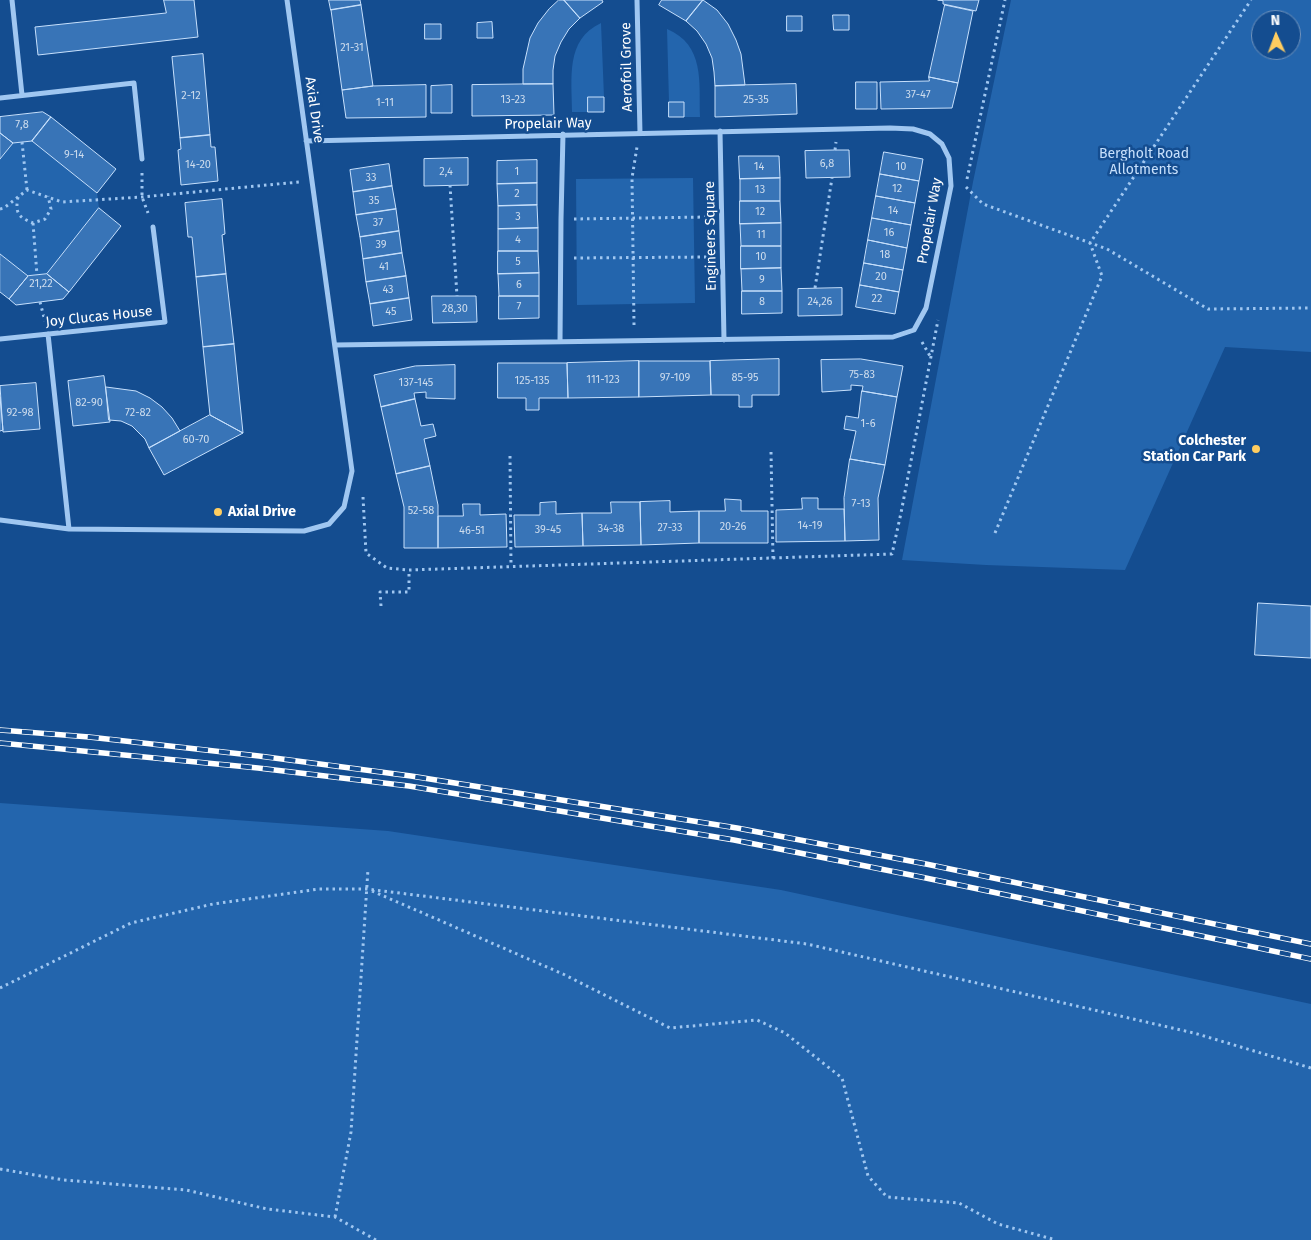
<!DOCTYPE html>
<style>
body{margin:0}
#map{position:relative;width:1311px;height:1240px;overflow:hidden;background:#144d90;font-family:"Fira Sans",sans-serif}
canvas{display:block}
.north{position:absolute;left:1251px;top:10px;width:50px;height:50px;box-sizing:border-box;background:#144d90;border:1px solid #7294bc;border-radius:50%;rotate:358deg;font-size:14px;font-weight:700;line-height:20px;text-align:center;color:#fff}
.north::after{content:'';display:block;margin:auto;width:18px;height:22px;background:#ffcd60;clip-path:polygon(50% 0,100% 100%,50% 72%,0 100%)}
</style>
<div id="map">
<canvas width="1311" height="1240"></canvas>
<div class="north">N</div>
</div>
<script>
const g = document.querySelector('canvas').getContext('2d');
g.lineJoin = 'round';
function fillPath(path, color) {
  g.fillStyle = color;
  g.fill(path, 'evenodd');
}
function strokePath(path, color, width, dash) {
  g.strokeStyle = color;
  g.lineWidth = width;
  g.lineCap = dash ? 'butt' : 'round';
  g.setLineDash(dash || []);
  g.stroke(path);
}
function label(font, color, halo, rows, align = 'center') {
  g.font = font + ' "Fira Sans",sans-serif';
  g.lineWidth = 5;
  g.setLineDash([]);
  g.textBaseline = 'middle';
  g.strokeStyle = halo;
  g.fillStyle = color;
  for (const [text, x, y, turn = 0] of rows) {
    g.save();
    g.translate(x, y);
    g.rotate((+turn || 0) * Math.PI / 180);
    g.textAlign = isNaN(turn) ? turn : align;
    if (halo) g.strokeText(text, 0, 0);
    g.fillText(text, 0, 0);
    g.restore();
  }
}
fillPath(new Path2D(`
 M1011 0H1311V352L1225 347 1125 570 986 565 902 560 973 182ZM1261 20H1291V50H1261Z
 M601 23 604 97H588V112H572C572 78 565 40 601 23Z
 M667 29C705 45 699 82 700 117H684V102H669Z
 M32 141 97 193 99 208 47 274 28 276 0 254V159L13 143Z
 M693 178 695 303 577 305 576 179Z
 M0 803 388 831 781 890 1311 1004V1240H0Z`), '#2365ad');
const building = new Path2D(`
 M164 0H194L198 37 38 55 35 27 166 13Z
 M329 0H360L361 5 331 10Z
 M559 0H564L580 18 569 29 561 42 555 56 553 70V84H523V69L530 38 538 23 549 9Z
 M564 0H602L603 2 580 18Z
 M662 0H703L686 21 659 5Z
 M703 0 717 10 728 24 736 40 741 54 745 85 715 86 714 72 712 58 706 44 697 31 686 21Z
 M938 0H979L976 11 943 4V1Z
 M361 5 373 86 342 90 331 10Z
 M945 5 973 11 958 83 929 77Z
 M833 15H849V30H834Z
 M787 16H802V31H787Z
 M492 22 493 38H477V23Z
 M425 24H441V39H425Z
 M203 54 210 135 180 138 172 57Z
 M929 77 958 83 952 108 881 109 880 82 929 81Z
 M856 82H877V109H856Z
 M553 84 554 115 472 116V85Z
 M796 84 797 114 715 117V86Z
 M426 85V117L346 118 342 90 373 86Z
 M452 85V113H431V86Z
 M588 97H604V112H588Z
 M669 102H684V117H669Z
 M43 112 51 117 32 141 13 143 0 133V117Z
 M51 117 116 169 97 193 32 141Z
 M0 133 13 143 0 159Z
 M210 135 211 147H215L218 181 181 185 178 150 181 149 180 138Z
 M835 150H849L850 177 806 178 805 151Z
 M884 152 923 159 919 181 880 174Z
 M739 156H779L780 178 740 179Z
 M468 158V185L424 186V159Z
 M537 160V183L497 184V161Z
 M389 164 392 186 353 192 350 170Z
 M880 174 919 181 915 203 876 196Z
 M780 178V201H740V179Z
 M537 183V205L498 206 497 184Z
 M392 186 396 209 356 215 353 192Z
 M876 196 915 203 911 225 872 218Z
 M222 199 225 234 222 235 226 274 196 277 192 237H188L185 203Z
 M740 201H780L781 223 740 224Z
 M537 205 538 228 498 229V206Z
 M99 208 121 226 69 292 47 274Z
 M396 209 399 231 360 237 356 215Z
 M872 218 911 225 907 248 868 240Z
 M781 223V246H741L740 224Z
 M538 228V251H498V229Z
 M399 231 402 253 363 259 360 237Z
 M868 240 907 248 903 270 864 263Z
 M741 246H781V268L741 269Z
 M498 251H538L539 273 498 274Z
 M402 253 406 276 366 282 363 259Z
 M0 254 28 276 9 299 0 292Z
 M864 263 903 270 899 292 860 285Z
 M781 268 782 291H742L741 269Z
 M539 273V296H499L498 274Z
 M47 274 69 292 63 299 16 305 9 299 28 276Z
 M226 274 234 344 203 347 196 277Z
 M406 276 409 298 370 304 366 282Z
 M860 285 899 292 895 314 856 307Z
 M842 288V315L798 316V289Z
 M742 291H782V313L742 314Z
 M432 296H476L477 322 433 323Z
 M499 296H539V318L499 319Z
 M409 298 412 320 373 326 370 304Z
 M234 344 243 433 210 415 203 347Z
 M779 359V395H752V407H739V395H711L710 361Z
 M861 359 903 366 897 397 862 391 863 386 851 385V390L822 392 821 360Z
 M639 361V397L568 398 567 363Z
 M639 361H710L711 395 639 397Z
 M498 363H567L568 398H539V410H526V398H498Z
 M455 365V399L426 398V392L414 393 415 399 381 407 374 375 415 366Z
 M104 376 110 422 73 426 68 381Z
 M36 383 40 429 3 432 0 386Z
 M106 387 136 391 150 398 162 407 172 418 180 431 149 448 145 439 132 426 121 421 109 420Z
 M862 391 897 397 885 465 850 459 856 431 844 429 846 416 858 418Z
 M0 397 3 430 0 431Z
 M415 399 421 426 433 424 436 436 424 439 430 466 396 474 381 407Z
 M210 415 243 433 164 475 149 448Z
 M850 459 885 465 878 498 879 540 845 541 844 498Z
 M430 466 438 505V548H404V507L396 474Z
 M802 498H818V509H844L845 541 776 542V510L802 509Z
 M725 499 741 500V511H768V543H699V511H725Z
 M670 501V512L699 511V543L641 545 640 502Z
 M556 502V514L582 513 583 546 515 547 514 515H540V503Z
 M611 502H640L641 545 583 546 582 513H611Z
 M463 504H480V515L506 514 507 547 438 548V516H463Z
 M1258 603 1311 606V658L1255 655Z`);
fillPath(building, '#3874b7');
strokePath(building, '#c7e0fc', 1);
strokePath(new Path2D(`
 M22 142 27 190
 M835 150 836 142
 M142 173V197L148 213
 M967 179 1005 0
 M450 185 457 296
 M966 187 983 204 1107 249 1208 309 1311 308
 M18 197C15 213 18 217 33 223L45 219 51 209 48 196
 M0 209 4 208 27 190 62 202 142 197 299 182
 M574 219 708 217
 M33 223 37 275
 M574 258 708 257
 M815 288 832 178
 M40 302 45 321
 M634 325 632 178 637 147
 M922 342 930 356
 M771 452 773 559
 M510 456 511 566
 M363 497 366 553 387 568 409 570 892 554 901 513 938 320
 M995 533 1102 276 1090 243 1251 0
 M381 606 380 592H409V570
 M372 891 563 974 670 1028 757 1020 785 1033 842 1078 868 1176 887 1197 959 1203 998 1224 1056 1240
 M0 988 131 923 213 904 319 889H367L807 944 1194 1033 1311 1068
 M0 1169 64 1180 186 1190 267 1209 335 1217 376 1240
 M335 1217 351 1132 368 869`), '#a0c7f1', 3, [2.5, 4]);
strokePath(new Path2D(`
 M12 0 22 95
 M637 0 640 133
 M0 98 134 83 142 159
 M720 131 724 340
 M306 141 890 128 913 129 930 134 942 144 949 158 951 186 926 308 914 330 893 337 335 345
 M48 334 69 529
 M0 339 165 322 153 227
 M560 342 561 219 563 134
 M0 520 69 529 304 531 329 524 344 507 352 471 287 0`), '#a0c7f1', 5);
const rail = new Path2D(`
 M0 730 89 737 259 756 411 776 737 828 926 864 1311 944
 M0 743 258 768 409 786 734 840 921 877 1311 959`);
strokePath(rail, '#fff', 5.5);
strokePath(rail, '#144d90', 4, [11]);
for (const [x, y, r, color] of [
 [1256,449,5,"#ffcd60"],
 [218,512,5,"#ffcd60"]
]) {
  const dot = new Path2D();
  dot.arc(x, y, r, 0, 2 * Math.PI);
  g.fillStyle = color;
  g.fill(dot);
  strokePath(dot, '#144d90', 2);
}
label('11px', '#cddced', null, [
 ["21-31",352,48],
 ["37-47",918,95],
 ["2-12",191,96],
 ["13-23",513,100],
 ["25-35",756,100],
 ["1-11",385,103],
 ["7,8",22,125],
 ["9-14",74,155],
 ["6,8",827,164],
 ["14-20",198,165],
 ["14",759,167],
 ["10",901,167],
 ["2,4",446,172],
 ["1",517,172],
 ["33",371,178],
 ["12",897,189],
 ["13",760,190],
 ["2",517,194],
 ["35",374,201],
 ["14",893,211],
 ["12",760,212],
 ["3",518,217],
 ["37",378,223],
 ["16",889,233],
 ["11",761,235],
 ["4",518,240],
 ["39",381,245],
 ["18",885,255],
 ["10",761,257],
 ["5",518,262],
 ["41",384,267],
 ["20",881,277],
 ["9",762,280],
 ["21,22",41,284],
 ["6",519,285],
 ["43",388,290],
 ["22",877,299],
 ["8",762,302],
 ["24,26",820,302],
 ["7",519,307],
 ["28,30",455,309],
 ["45",391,312],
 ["75-83",862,375],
 ["97-109",675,378],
 ["85-95",745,378],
 ["111-123",603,380],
 ["125-135",532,381],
 ["137-145",416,383],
 ["82-90",89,403],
 ["92-98",20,413],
 ["72-82",138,413],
 ["1-6",868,424],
 ["60-70",196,440],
 ["7-13",861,504],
 ["52-58",421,511],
 ["14-19",810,526],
 ["20-26",733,527],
 ["27-33",670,528],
 ["34-38",611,529],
 ["39-45",548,530],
 ["46-51",472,531]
]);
label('14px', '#fff', '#144d90', [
 ["Aerofoil Grove",627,67,-91],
 ["Axial Drive",314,110,82],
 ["Propelair Way",548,124,-1],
 ["Propelair Way",930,221,-80],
 ["Engineers Square",711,236,-91],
 ["Joy Clucas House",99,317,-6]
]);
label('14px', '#c7e0fc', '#144d90', [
 ["Bergholt Road",1144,154],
 ["Allotments",1144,170]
]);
label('bold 14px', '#fff', '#144d90', [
 ["Colchester",1246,441],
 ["Station Car Park",1246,457],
 ["Axial Drive",228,512,"left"]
], 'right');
</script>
